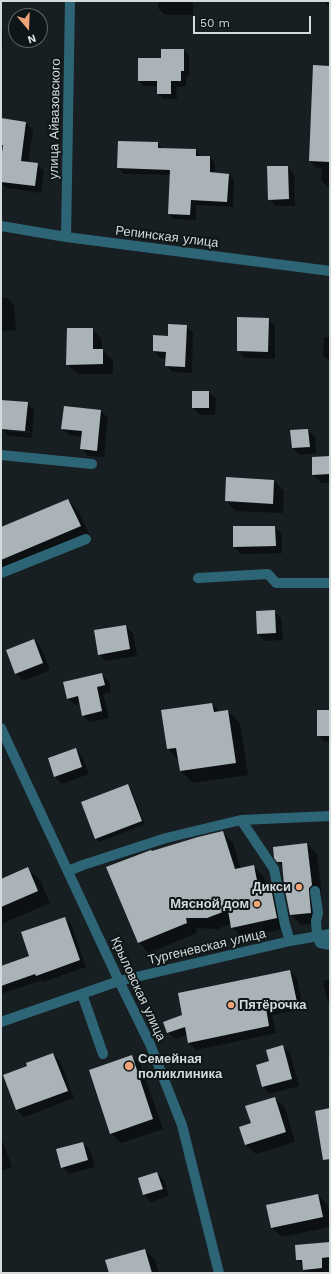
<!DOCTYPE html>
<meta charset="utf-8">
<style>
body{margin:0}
#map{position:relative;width:331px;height:1274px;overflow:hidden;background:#171f22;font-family:"Work Sans",sans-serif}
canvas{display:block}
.frame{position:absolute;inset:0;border:2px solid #d5dadc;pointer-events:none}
.north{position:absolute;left:8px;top:8px;width:40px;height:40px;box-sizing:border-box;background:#0e1618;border:1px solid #5e6466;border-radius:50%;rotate:161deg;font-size:11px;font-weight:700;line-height:16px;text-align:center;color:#d5dadc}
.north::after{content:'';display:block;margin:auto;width:14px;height:18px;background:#efa378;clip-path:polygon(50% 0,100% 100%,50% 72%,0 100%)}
.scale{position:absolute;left:193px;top:16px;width:118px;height:18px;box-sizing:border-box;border:2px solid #d5dadc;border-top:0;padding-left:5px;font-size:12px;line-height:14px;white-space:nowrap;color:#d5dadc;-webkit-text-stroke:3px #0e1618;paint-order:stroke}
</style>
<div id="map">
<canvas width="331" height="1274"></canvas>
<div class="frame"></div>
<div class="north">N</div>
<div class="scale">50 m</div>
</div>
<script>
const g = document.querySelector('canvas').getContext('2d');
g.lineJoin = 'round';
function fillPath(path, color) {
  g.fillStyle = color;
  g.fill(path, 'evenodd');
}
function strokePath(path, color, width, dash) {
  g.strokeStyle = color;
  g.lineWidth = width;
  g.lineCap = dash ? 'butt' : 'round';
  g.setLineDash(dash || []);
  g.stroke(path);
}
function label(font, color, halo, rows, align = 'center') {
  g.font = font + ' "Work Sans",sans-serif';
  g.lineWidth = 4;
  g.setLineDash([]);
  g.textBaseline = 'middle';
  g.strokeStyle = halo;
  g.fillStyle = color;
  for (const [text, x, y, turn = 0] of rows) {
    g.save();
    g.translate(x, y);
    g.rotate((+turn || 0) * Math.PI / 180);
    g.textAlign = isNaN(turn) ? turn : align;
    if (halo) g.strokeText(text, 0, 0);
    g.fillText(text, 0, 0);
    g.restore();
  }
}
fillPath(new Path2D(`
 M158 1H193V15H165L158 8Z
 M324 1H330V8L324 2Z
 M1 28 3 29V50H1Z
 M184 50 189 55V76H186V86L176 87 177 99H164L158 94V86H144L139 81 162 59Z
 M330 67V187H328L321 180 322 168H317L310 161Z
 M1 119 26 123 33 130 28 163 37 164 44 171 41 193 6 188 1 183V168L3 151 1 150Z
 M158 143 163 149 196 150 201 157H210L215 163V173L229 175 234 180 233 207 196 205V220L174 219 169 213 170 175 124 174 118 168Z
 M287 167 294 174 295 206H276L269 199Z
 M1 298H7L14 305 16 330 3 331 1 329Z
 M268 319 275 326V359L245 358 238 351Z
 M186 326 193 333 192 373 173 372 166 365V358H161L154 351 169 337Z
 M92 329 102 339V350L113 360V374H78L67 364Z
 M324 337H330V362L323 355Z
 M209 392 216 399 215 415H200L193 408Z
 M1 401 27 403 34 410 32 438 9 436 2 429ZM8 429 30 431V433L8 431Z
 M64 407 101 411 108 418 104 457 88 456 81 448 82 437 69 435 62 428Z
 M308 430 315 437 316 453 300 455 293 448Z
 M330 457V483H321L313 474Z
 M274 481 284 491 283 513 236 511 226 501Z
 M68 500 78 510 90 536 1 572V528Z
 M275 527 282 534V553L241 554 234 547Z
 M274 611 281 618 283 640 265 641 258 634Z
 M126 626 133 633 137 656 106 661 99 654Z
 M34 640 41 647 50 670 23 681 16 674Z
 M102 674 109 681 111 692 103 694 109 718 90 722 83 715 81 704 75 705 68 698Z
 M212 704 220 712 228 711 240 723 248 775 193 783 181 771 179 761 168 749Z
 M330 711V742H325L318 735Z
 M75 749 82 756 89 774 62 784 55 777Z
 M128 785 131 789 145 824 99 842 96 838Z
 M223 832 233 843 241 869 253 866 264 877 267 890 271 889 282 900 287 928 243 938 232 927V923L218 929 196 928 197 933 149 953 138 942 152 852Z
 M307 844 317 854 322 896 319 898 321 922 301 925 291 915 283 867 278 862Z
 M27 868 40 880 50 903 1 924V880Z
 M65 918 71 924 86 967 43 982 42 980 1 994V967L30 957Z
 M290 971 297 978 303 1009 272 1015 276 1033 196 1050 189 1043 188 1035 175 1039 168 1032Z
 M330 979V1005L327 1001 323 981Z
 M283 1046 290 1053 299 1086 270 1094 263 1087 270 1062Z
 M328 1046H330V1060Z
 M53 1054 60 1061 74 1098 24 1117 17 1110 5 1075 29 1067Z
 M131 1056 141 1066 163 1129 121 1143 111 1133Z
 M275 1098 285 1108 295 1142 256 1154 246 1144 252 1124Z
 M1 1137 12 1167 1 1171Z
 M83 1143 90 1150 95 1167 69 1174 62 1167Z
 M157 1173 164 1180 169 1196 151 1202 144 1195 139 1179Z
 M318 1195 328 1205 330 1216V1227L282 1237 271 1227Z
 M330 1243V1265H328L329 1273H307L304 1270V1266L297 1260Z
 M145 1250 155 1260 159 1273H110Z`), '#0007');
fillPath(new Path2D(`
 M161 49H184V71H181V81H171V94H157V81H138V58H161Z
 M313 65 330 66V162L309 161Z
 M1 118 26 122 21 161 38 163 35 186 1 182V160L3 145H1Z
 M118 141 158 142V148L196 149V156H210V172L229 174 227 202 191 200 190 215 168 214 170 170 117 168Z
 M267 166H288L289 199 268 200Z
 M237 317 269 318 268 352 237 351Z
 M168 324 187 325 185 367 165 366 166 352 153 351V335L168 336Z
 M67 328H93V349H103V364L66 365Z
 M192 391H209V408H192Z
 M1 400 28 402 25 431 1 429Z
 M64 406 101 410 97 451 80 449 82 431 61 429Z
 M308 429 310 447 292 448 290 430Z
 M330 456V474L312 475V457Z
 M226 477 274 480 273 504 225 501Z
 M68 499 81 526 1 560V527Z
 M233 526H275L276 546 233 547Z
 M275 610 276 633 257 634 256 611Z
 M126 625 130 649 98 655 94 630Z
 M34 639 43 663 15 674 6 650Z
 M102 673 105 685 97 687 102 711 82 716 78 696 67 699 63 682Z
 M212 703 214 712 228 710 236 763 180 771 176 748 167 749 161 710Z
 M317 710H330V736H317Z
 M76 748 82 767 54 777 48 758Z
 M128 784 142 821 95 839 81 802Z
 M223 831 235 869 254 865 259 891 271 888 277 918 231 928 228 910 207 918H186L187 923 138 943 106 867 151 850 152 851 198 837Z
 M307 843 312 885 309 888V891L311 913 290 915 284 885 282 862H277L274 858 273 847Z
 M28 867 38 891 1 907V879Z
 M65 917 80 960 36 976 35 974 1 986V966L29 956 21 932Z
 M290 970 297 1002 266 1008 269 1026 188 1043 185 1027 167 1033 163 1022 182 1015 178 993Z
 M283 1045 292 1079 262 1087 256 1065 269 1061 266 1050Z
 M53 1053 68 1091 16 1110 3 1075 27 1066 26 1063Z
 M132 1055 153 1119 110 1134 89 1070Z
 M275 1097 286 1132 245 1145 239 1127 251 1123 245 1106Z
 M330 1108V1159L323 1160 315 1111Z
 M83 1142 88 1160 61 1168 56 1149Z
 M157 1172 163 1189 143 1195 138 1178Z
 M318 1194 323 1217 271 1228 266 1205Z
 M330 1242V1257L322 1258V1268L303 1270 302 1260H296L295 1245Z
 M145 1249 152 1273H109L105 1260Z`), '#aab4b8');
strokePath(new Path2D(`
 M1 226 66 237 330 271
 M66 237 70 1
 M1 455 92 464
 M1 573 86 539
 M198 578 268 574 276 583H330
 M1 728 119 981 150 1044 182 1125 219 1273
 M241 820 274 869 285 925 290 941
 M68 871 83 865 166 838 241 820 330 816
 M315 891 318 913 316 921 317 935 320 943 330 945
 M82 994 103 1054
 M1 1022 119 981 290 941 330 934`), '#2e6576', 10);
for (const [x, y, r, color] of [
 [299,887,4,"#efa378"],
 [257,904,4,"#efa378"],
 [231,1005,4,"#efa378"],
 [129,1066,5,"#efa378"]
]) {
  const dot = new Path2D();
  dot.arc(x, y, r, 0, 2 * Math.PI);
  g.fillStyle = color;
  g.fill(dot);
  strokePath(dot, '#0e1618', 1.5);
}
label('13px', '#d5dadc', '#0e1618', [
 ["улица Айвазовского",55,119,-89],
 ["Репинская улица",167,237,7],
 ["Тургеневская улица",207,947,-13],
 ["Крыловская улица",138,989,65]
]);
label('bold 13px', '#d5dadc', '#0e1618', [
 ["Дикси",291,887],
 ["Мясной дом",249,904],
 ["Пятёрочка",239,1005,"left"],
 ["Семейная",138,1059,"left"],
 ["поликлиника",138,1074,"left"]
], 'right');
</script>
